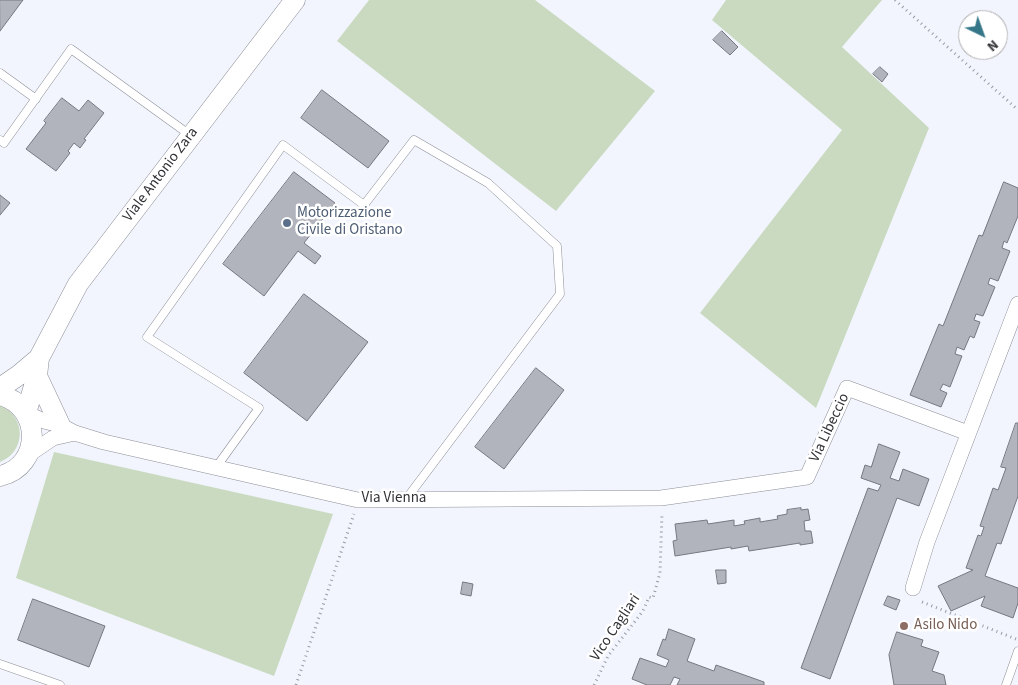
<!DOCTYPE html>
<style>
body{margin:0}
#map{position:relative;width:1018px;height:685px;overflow:hidden;background:#f2f5fe;font-family:"Source Sans 3",sans-serif}
canvas{display:block}
.north{position:absolute;left:958px;top:10px;width:50px;height:50px;box-sizing:border-box;background:#fff;border:1px solid #adadae;border-radius:50%;rotate:138deg;font-size:14px;font-weight:700;line-height:20px;text-align:center;color:#313235}
.north::after{content:'';display:block;margin:auto;width:18px;height:22px;background:#357788;clip-path:polygon(50% 0,100% 100%,50% 72%,0 100%)}
</style>
<div id="map">
<canvas width="1018" height="685"></canvas>
<div class="north">N</div>
</div>
<script>
const g = document.querySelector('canvas').getContext('2d');
g.lineJoin = 'round';
function fillPath(path, color) {
  g.fillStyle = color;
  g.fill(path, 'evenodd');
}
function strokePath(path, color, width, dash) {
  g.strokeStyle = color;
  g.lineWidth = width;
  g.lineCap = dash ? 'butt' : 'round';
  g.setLineDash(dash || []);
  g.stroke(path);
}
function label(font, color, halo, rows, align = 'center') {
  g.font = font + ' "Source Sans 3",sans-serif';
  g.lineWidth = 5;
  g.setLineDash([]);
  g.textBaseline = 'middle';
  g.strokeStyle = halo;
  g.fillStyle = color;
  for (const [text, x, y, turn = 0] of rows) {
    g.save();
    g.translate(x, y);
    g.rotate((+turn || 0) * Math.PI / 180);
    g.textAlign = isNaN(turn) ? turn : align;
    if (halo) g.strokeText(text, 0, 0);
    g.fillText(text, 0, 0);
    g.restore();
  }
}
fillPath(new Path2D(`
 M369 0H535L655 91 556 211 337 41Z
 M726 0H882L842 47 929 128 816 408 700 313 842 130 712 20Z
 M0 406C27 416 26 452 0 462Z
 M54 452 333 514 274 676 16 578Z`), '#c9dac0');
const building = new Path2D(`
 M0 0H23L0 31Z
 M722 31 738 47 730 55 713 40Z
 M880 67 888 74 882 82 873 74Z
 M322 90 389 141 368 168 301 118Z
 M62 98 79 111 88 100 104 113 84 139 86 140 80 148 74 143 68 151 70 153 56 171 26 149 46 123 44 121Z
 M294 172 335 203 304 243 321 256 315 264 298 251 264 296 223 264Z
 M1004 182 1018 188V216L1007 243 1004 241 1002 248 1010 251 998 281 990 278 988 284 995 287 983 316 976 314 974 320 980 322 974 338 970 336 964 350 957 347 955 354 962 356 950 387 943 384 940 390 947 393 941 407 910 395 939 324 943 326 979 235 982 236Z
 M0 195 10 203 0 215Z
 M304 294 368 342 307 421 244 373Z
 M536 368 564 390 504 469 475 447Z
 M1016 423H1018V496L1001 544 997 543 985 576 1018 588V603L1013 618 981 606 985 596 951 611 938 586 973 570 966 568 978 535 981 536 984 527 980 526 993 488 998 490 1006 468 1001 467Z
 M879 444 900 452 890 478 899 481 903 469 929 479 919 506 897 498 830 679 801 668 868 488 878 491 881 485 861 478 865 465 871 467Z
 M801 508V510L808 509 810 520 804 521 805 531H811L813 543 800 545V543L749 551 748 546 731 549V547L675 556 673 541 677 540 675 524 707 520 708 524 734 520V526L745 524 744 521 760 518V522L778 519 777 516 787 514V510Z
 M716 570H726V583L718 584Z
 M463 582 473 584 471 596 461 594Z
 M888 596 900 600 896 610 884 605Z
 M33 599 105 626 89 667 18 640Z
 M669 629 695 639 687 661 714 671 716 665 764 682V685H677L680 679 674 677 670 685H647L632 679 640 658 666 667 669 660 657 655 663 639 665 640Z
 M897 632 923 640 921 646 939 652 932 671 944 675 946 685H894L889 655Z`);
fillPath(building, '#b2b4bd');
strokePath(building, '#767880', 1);
const lane = new Path2D(`
 M0 73 36 99
 M0 140 4 143 71 49 190 135
 M217 466 259 408 147 337 283 145 364 205 414 140 488 183 557 246 560 294 407 498
 M0 664 60 685
 M1006 685 1018 651`);
const street = new Path2D(`
 M26 413 44 421 60 425 75 433 104 442 358 500 661 498 807 477 847 388 968 433
 M28 455 53 438 75 433
 M913 588 927 542 1018 304`);
const secondary = new Path2D(`
 M37 376 60 425
 M0 388 19 375 39 358 78 284 295 0
 M0 395C42 406 43 466 0 476
 M26 413 37 376 39 358`);
strokePath(lane, '#8d8f97', 9);
strokePath(street, '#8d8f97', 16);
strokePath(secondary, '#8d8f97', 21);
strokePath(new Path2D(`
 M895 0 1018 110
 M922 602 1016 639
 M296 685 354 514
 M594 685 608 656 643 611 649 597 653 598 660 573 662 514`), '#989aa0', 3, [1, 4]);
strokePath(lane, '#fff', 8);
strokePath(street, '#fff', 15);
strokePath(secondary, '#fff', 20);
for (const [x, y, r, color] of [
 [287,223,5,"#5c6f8a"],
 [904,626,5,"#8d6e63"]
]) {
  const dot = new Path2D();
  dot.arc(x, y, r, 0, 2 * Math.PI);
  g.fillStyle = color;
  g.fill(dot);
  strokePath(dot, '#fff', 2);
}
label('15px', '#313235', '#fff', [
 ["Viale Antonio Zara",161,175,-53],
 ["Via Libeccio",830,428,-65],
 ["Via Vienna",394,499],
 ["Vico Cagliari",616,628,-56]
]);
label('15px', '#4e5e75', '#fff', [
 ["Motorizzazione",297,214],
 ["Civile di Oristano",297,231]
], 'left');
label('15px', '#785e54', '#fff', [
 ["Asilo Nido",914,626]
], 'left');
</script>
